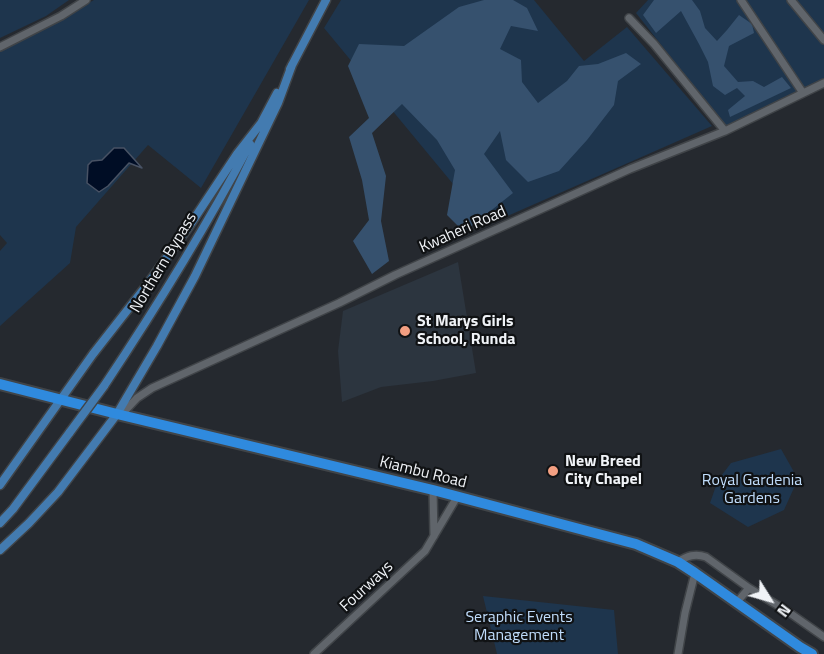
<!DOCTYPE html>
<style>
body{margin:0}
#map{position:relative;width:824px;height:654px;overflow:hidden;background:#25292f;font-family:"Titillium Web",sans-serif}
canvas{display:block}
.north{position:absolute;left:740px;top:570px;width:60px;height:60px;-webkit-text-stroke:4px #101214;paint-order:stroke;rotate:127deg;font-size:16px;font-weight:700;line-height:24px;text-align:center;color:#f0f3f7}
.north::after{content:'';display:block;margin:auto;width:21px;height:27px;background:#f0f3f7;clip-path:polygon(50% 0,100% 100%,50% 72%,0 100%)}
</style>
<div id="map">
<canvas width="824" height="654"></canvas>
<div class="north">N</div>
</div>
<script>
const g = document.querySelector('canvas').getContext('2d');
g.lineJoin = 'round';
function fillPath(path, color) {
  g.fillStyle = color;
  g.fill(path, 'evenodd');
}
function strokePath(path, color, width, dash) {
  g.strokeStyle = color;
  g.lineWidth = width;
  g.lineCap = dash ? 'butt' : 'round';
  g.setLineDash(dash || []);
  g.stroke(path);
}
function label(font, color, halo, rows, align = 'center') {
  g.font = font + ' "Titillium Web",sans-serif';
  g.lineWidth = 4.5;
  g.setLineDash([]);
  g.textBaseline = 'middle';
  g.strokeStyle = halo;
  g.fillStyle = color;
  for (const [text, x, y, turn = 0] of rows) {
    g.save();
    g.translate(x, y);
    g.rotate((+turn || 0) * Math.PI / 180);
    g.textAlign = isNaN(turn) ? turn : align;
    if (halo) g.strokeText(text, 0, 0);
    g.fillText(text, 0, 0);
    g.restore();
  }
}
fillPath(new Path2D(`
 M458 262 476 373 433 381 381 387 342 402 338 351 343 311Z`), '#2c353f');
fillPath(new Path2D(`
 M0 0H69L46 16 0 38Z
 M94 0H309L201 188 148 145 76 227 70 263 0 326V251L7 243 0 235V52Z
 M341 0H534L584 61 627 27 712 126 487 225 324 28Z
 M648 0H824V79L726 127 636 13Z
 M781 449 798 479 784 510 748 527 710 503 718 480 731 463Z
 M483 596 614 610 618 654H497Z`), '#1e354d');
fillPath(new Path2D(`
 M484 0H513L527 8 538 31 511 26 500 49 521 60 522 82 538 103 567 81 579 66 598 64 626 53 641 64 618 81 614 105 587 140 559 171 528 182 506 160 500 131 484 154 513 193 464 232 447 215 455 170 437 140 402 104 372 133 386 176 381 221 389 261 372 274 353 241 369 220 362 180 349 137 369 118 348 66 359 44 404 46 459 7Z
 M654 0H692L700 11 705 28 717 41 727 30 739 15 752 24 754 33 729 46 724 66 738 82 753 81 764 87 782 77 791 88 730 117 728 110 745 96 737 88 725 95 713 86 708 62 699 44 681 11 656 33 643 15Z`), '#36516e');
const water = new Path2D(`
 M114 148H124L142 168 129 163 108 186 99 192 87 183 88 165 92 161 102 160Z`);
fillPath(water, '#000d25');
strokePath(water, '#485264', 1.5);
const minor = new Path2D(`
 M741 0 803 93
 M791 0 824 40
 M629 18 654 44 725 131
 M0 47 61 16 86 0
 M121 415 137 398 152 388 339 303 395 275 630 169 725 131 824 83
 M433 490 434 536
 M678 562C687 556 695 553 706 557L749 588 787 611 824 637
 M737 602 749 588
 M314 654 425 551 457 497
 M678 654 685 613 695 573`);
const major = new Path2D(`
 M290 69 326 0
 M259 127 277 93
 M104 386C156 308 206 227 250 144
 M0 485 93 354 147 285 190 225 237 154 262 122
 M0 523 13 509 70 432
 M0 550 29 523 58 492 117 414 157 346 195 276 278 103 292 65`);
const highway = new Path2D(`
 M0 384 117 414 433 490 636 544 678 562 695 573 800 647 812 654`);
strokePath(minor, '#404448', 10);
strokePath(major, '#404448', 11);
strokePath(highway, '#404448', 14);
strokePath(minor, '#60656b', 7);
strokePath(major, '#437bb0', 8);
strokePath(highway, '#2f8ade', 10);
const majorBridge = new Path2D(`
 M70 432 104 386`);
strokePath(majorBridge, '#404448', 11, []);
strokePath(majorBridge, '#437bb0', 8);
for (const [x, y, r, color] of [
 [405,331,6,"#f39f82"],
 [553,471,6,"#f39f82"]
]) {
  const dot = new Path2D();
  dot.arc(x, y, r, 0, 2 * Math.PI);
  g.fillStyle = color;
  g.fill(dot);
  strokePath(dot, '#101214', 2);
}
label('16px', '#f0f3f7', '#101214', [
 ["Kwaheri Road",463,230,-24],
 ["Northern Bypass",164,263,-59],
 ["Kiambu Road",423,473,14],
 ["Fourways",367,587,-43]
]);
label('bold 16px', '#f0f3f7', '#101214', [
 ["St Marys Girls",417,322],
 ["School, Runda",417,340],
 ["New Breed",565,462],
 ["City Chapel",565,480]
], 'left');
label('16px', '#c0ddfc', '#101214', [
 ["Royal Gardenia",752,481],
 ["Gardens",752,499],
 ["Seraphic Events",519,618],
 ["Management",519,636]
]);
</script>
